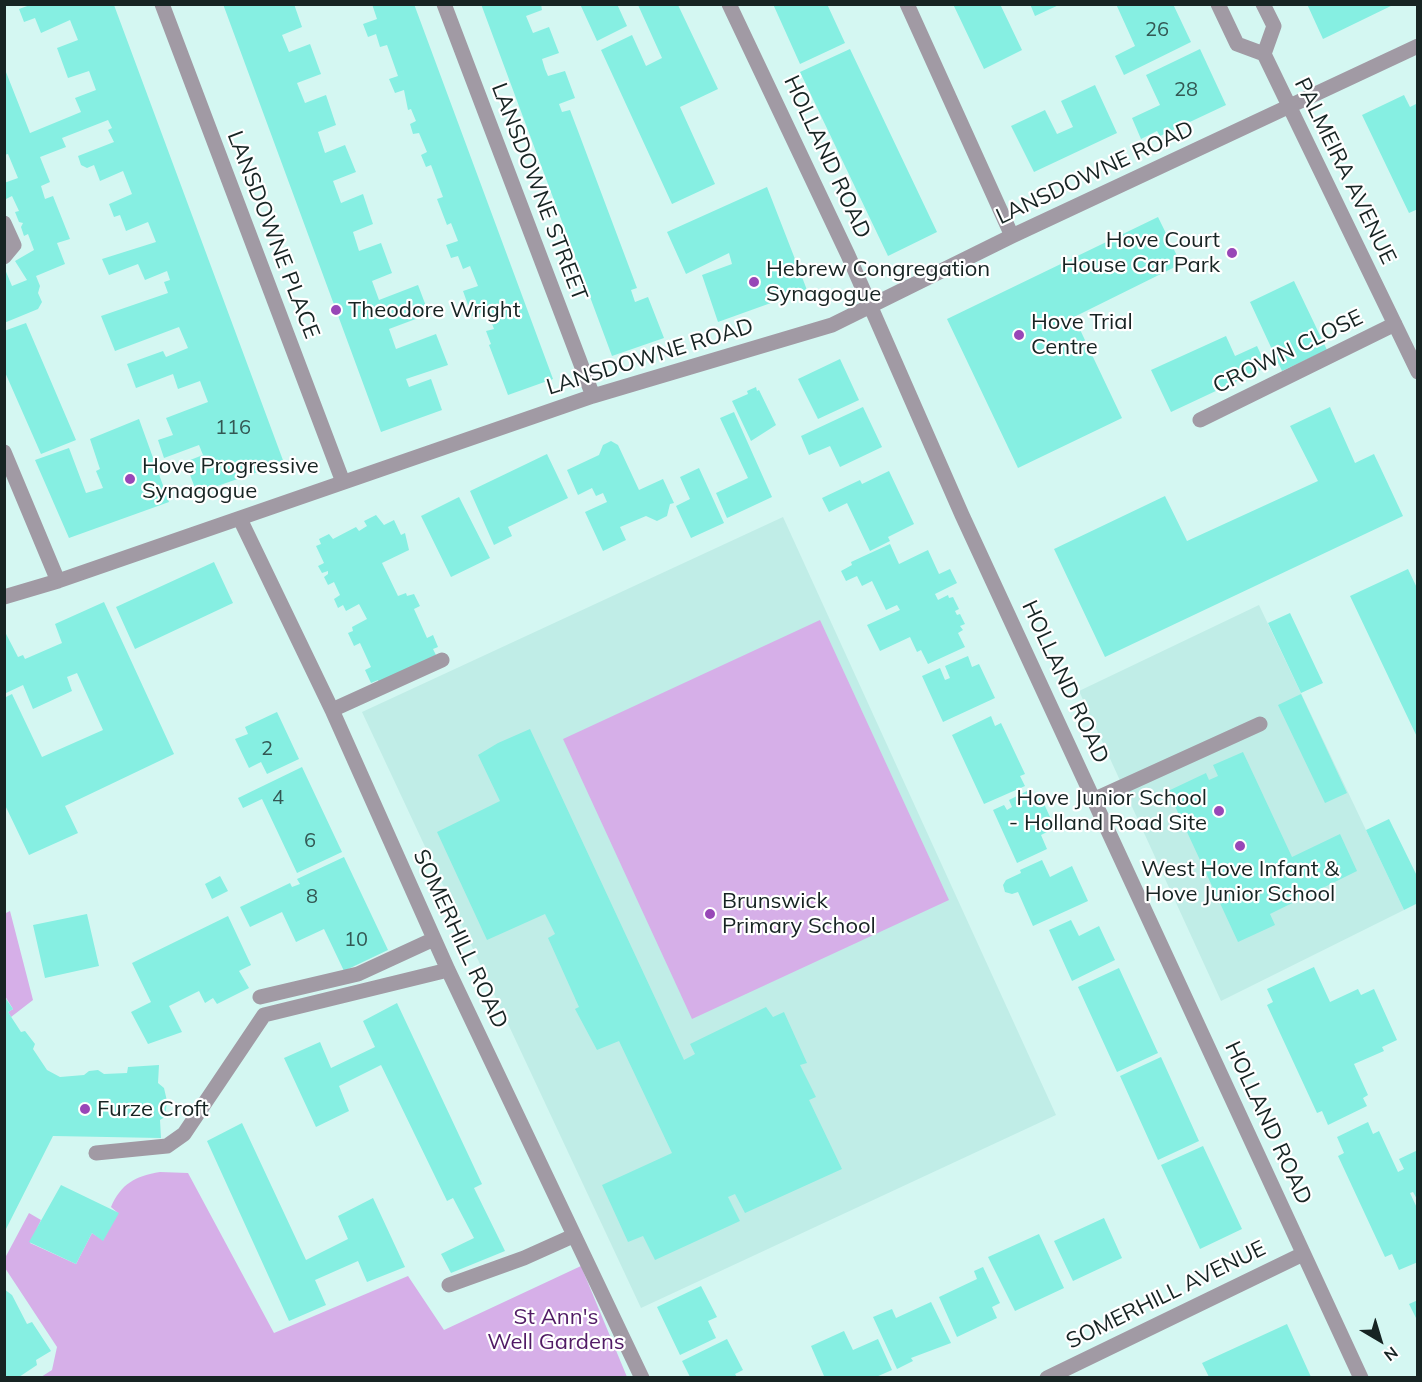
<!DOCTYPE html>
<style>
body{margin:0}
#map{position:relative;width:1422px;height:1382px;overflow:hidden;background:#d4f7f2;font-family:Mulish,sans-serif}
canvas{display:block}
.frame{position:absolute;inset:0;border:6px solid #172423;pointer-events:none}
.north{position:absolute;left:1350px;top:1310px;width:60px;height:60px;-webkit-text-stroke:4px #fff;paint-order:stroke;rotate:142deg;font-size:16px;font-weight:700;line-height:24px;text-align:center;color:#172423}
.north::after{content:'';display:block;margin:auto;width:21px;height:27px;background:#172423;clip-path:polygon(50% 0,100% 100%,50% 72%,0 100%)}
</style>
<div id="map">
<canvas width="1422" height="1382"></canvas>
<div class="frame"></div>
<div class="north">N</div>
</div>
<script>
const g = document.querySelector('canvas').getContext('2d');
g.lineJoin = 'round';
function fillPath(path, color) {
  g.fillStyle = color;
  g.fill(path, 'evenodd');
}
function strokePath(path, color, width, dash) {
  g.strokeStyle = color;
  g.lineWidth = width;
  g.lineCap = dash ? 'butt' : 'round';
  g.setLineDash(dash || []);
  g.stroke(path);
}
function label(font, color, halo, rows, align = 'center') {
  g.font = font + ' Mulish,sans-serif';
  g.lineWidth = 4.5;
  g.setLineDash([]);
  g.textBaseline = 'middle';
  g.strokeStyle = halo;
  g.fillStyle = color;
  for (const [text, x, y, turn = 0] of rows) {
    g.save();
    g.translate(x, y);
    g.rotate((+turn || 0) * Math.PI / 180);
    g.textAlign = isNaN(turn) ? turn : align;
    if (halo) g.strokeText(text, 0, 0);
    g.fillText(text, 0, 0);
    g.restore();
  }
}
fillPath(new Path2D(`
 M783 517 1056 1115 641 1308 362 712Z
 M1259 605 1404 910 1221 1001 1079 691Z`), '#c0ede7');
fillPath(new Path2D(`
 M820 620 949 900 692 1019 563 739Z
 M10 911 33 1000 11 1017 8 1012 13 1009 5 996 4 914Z
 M160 1172 188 1173 274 1333 408 1276 444 1330 581 1266 627 1377H41L52 1370 57 1347 5 1268V1258L29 1213 41 1220 30 1243 76 1264 92 1233 103 1240 118 1213 111 1207C121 1184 135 1176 160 1172Z`), '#d6afe8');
fillPath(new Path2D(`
 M223 4H294L302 27 282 35 289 52 310 44 321 74 297 83 305 103 326 95 336 125 318 132 325 153 345 145 356 172 333 181 341 203 363 194 373 224 353 232 359 251 381 243 392 273 372 281 379 300 418 285 429 314 389 329 396 349 436 334 448 365 406 379 409 387 431 379 442 410 381 432Z
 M372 4H414L553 379 508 395 489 345 491 344 486 331 494 329 487 311 472 316 463 291 478 286 470 266 463 269 458 256 451 258 446 245 458 241 451 223 447 225 437 199 443 197 431 165 426 167 421 155 427 152 419 133 413 134 410 124 416 121 411 109 408 110 404 90 395 93 389 79 398 76 387 45 380 47 376 34 368 37 363 24 377 19Z
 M481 4H541L542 10 526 16 533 33 549 27 559 53 542 59 545 69 548 76 565 71 575 98 559 104 562 112 570 110 578 131 637 288 631 290 635 302 648 297 664 338 612 356Z
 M580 4H617L627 26 597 41Z
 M773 4H827L845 43 800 64Z
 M953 4H1000L1022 50 984 69Z
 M1030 4H1061L1035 16Z
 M1116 4H1173L1191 42 1124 75 1115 56 1135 46Z
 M1307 4H1395L1323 39Z
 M30 5H114L284 463 197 493 185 462 203 455 199 445 164 458 158 440 173 435 166 418 208 402 200 381 178 389 173 374 136 388 127 364 163 351 166 357 188 348 179 327 115 351 101 316 168 293 164 282 170 280 167 271 145 280 138 264 109 275 102 259 156 242 148 222 126 231 120 215 114 217 109 204 132 194 123 171 100 181 94 165 87 168 81 165 78 156 114 142 108 130 112 128 108 120 62 138 66 147 40 157 50 182 41 186 45 199 53 196 70 239 57 243 65 264 36 276 40 286 38 293 42 302 38 309 4 323V267L12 286 27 280 15 261 34 250 28 234 24 236 21 227 23 223 19 222 15 212 19 211 12 196 4 200V183L18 178 8 154 4 155V67L30 133 81 112 75 98 96 90 89 71 68 78 57 48 78 40 70 20 41 33 35 18 24 22 19 9Z
 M638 5H678L718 89 680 107 715 184 672 204 601 50 632 35 646 66 662 58Z
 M850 49 937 232 888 256 800 72Z
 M1200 49 1226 105 1160 136 1157 131 1141 139 1132 118 1160 105 1146 75Z
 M1095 85 1117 133 1034 172 1011 126 1045 110 1057 134 1064 131 1073 127 1061 101Z
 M1404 95 1410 107 1418 103V209L1409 213 1362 115Z
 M767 187 807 290 718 322 702 275 732 264 729 253 686 274 667 232Z
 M1158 217 1181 264 1074 317 1122 418 1018 468 947 319Z
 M1294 281 1327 350 1282 371 1250 302Z
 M26 323 76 440 41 454 4 370V331Z
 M1226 336 1235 356 1257 346 1267 367 1171 412 1151 370Z
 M840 359 859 400 818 419 798 379Z
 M756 387 757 391 759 390 776 425 751 441 732 401 748 394 747 391Z
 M863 407 882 447 840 467 830 446 809 455 801 436Z
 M1330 407 1355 463 1374 454 1403 516 1105 657 1054 549 1165 496 1187 541 1318 481 1290 426Z
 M734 412 772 497 727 518 716 493 748 478 720 418Z
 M139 419 169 502 69 538 35 460 69 448 86 493 103 488 96 471 100 469 90 439Z
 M611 441 618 445 639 490 663 479 674 503 670 504 667 516 657 521 646 516 620 527 626 540 603 551 585 512 607 502 603 493 596 496 592 488 578 495 567 470 599 455 603 445Z
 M547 454 568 498 508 527 512 536 494 545 470 491Z
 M699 468 724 523 691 538 676 506 690 499 680 477Z
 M889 471 914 524 888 537 890 541 870 551 847 503 829 512 822 498 860 480 862 484Z
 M459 497 490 558 451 577 421 516Z
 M376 515 384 525 394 520 401 535 405 533 409 550 382 563 398 596 406 593 407 596 414 594 420 606 414 609 427 638 433 635 438 647 433 649 436 655 379 683 378 680 371 683 365 670 371 667 360 643 354 646 348 633 353 631 352 627 367 619 359 604 346 611 343 605 338 608 334 599 340 595 334 582 328 585 324 577 328 574V571L322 573 318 566 324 563 316 546 321 544 319 539 329 534 333 539 356 527 359 531 367 526 364 521Z
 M890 544 899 564 928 550 939 574 950 569 957 583 935 594 938 600 948 595 949 598 953 597 959 609 955 611 957 615 960 614 965 624 960 626 963 630 958 633 965 647 928 664 921 650 917 652 910 637 880 651 867 625 900 610 897 605 886 610 872 581 862 586 857 576 846 581 841 571 852 565 851 562Z
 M214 562 233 603 135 649 116 607Z
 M1408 569 1418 590V739L1350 596Z
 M104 602 174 754 65 806 78 833 29 855 4 803V698L12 694 42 757 103 730 77 673 67 677 72 691 33 709 23 685 4 694V630L18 657 23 655 25 659 62 643 55 624Z
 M1290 613 1323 683 1301 693 1268 623Z
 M968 656 972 667 979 664 995 698 943 722 922 676 940 668 945 680 950 678 945 666Z
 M1301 694 1347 793 1325 803 1278 705Z
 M277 712 299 759 267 774 261 762 249 768 235 739 248 734 245 727Z
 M991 716 995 726 1001 723 1025 774 1020 776 1025 786 984 804 952 735Z
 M530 729 684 1060 695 1054 690 1044 766 1007 773 1017 784 1012 807 1063 800 1065 816 1097 809 1100 842 1169 745 1213 735 1194 728 1197 740 1221 655 1260 643 1236 628 1242 602 1185 672 1153 619 1041 597 1050 575 1009 579 1007 548 938 555 934 545 914 487 940 437 832 500 801 478 755 498 743Z
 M1243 752 1292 857 1340 834 1357 871 1270 914 1275 925 1238 942 1168 791 1206 773 1209 780 1218 776 1213 765Z
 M302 767 342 852 297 873 262 799 243 808 238 798Z
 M1029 790 1032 798 1040 795 1055 828 1041 835 1047 849 1017 863 993 810 1004 805 1007 810 1012 807 1009 800Z
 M1389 819 1418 878V903L1404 910 1366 830Z
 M344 857 388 950 344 971 324 929 296 942 282 912 250 927 240 907 290 883 292 887 300 884 297 879Z
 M1042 860 1050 877 1072 866 1088 901 1033 926 1018 892 1012 894 1005 892 1003 885 1006 880 1021 873 1020 870Z
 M220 876 228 891 212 899 205 884Z
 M87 914 99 966 45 978 33 925Z
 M228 916 251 965 239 971 249 988 217 1004 213 998 205 1003 199 991 169 1006 182 1032 148 1044 131 1012 151 1002 132 963Z
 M1071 920 1079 936 1099 926 1115 960 1072 981 1049 930Z
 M1314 967 1330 1002 1358 989 1361 995 1374 989 1397 1040 1382 1047 1384 1051 1354 1064 1368 1095 1363 1098 1367 1106 1328 1125 1322 1111 1317 1113 1267 1005 1273 1002 1267 989Z
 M1119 968 1158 1053 1117 1072 1078 987Z
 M4 996 13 1009 8 1012 21 1032 25 1031 35 1044 33 1049 47 1070 60 1077 84 1075 89 1071 98 1070 104 1074 127 1073 128 1067 159 1065 158 1083 164 1088 167 1101 165 1117 160 1120 161 1138 53 1136 4 1233Z
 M397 1003 482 1184 474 1188 505 1251 451 1273 441 1254 474 1238 453 1198 447 1201 381 1065 339 1086 349 1111 316 1127 284 1058 320 1042 331 1068 375 1047 363 1021Z
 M1161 1057 1199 1141 1158 1160 1120 1076Z
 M1368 1122 1373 1134 1379 1131 1398 1172 1404 1169 1399 1159 1418 1150V1201L1413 1192 1410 1193 1418 1210V1262L1399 1270 1392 1254 1385 1257 1338 1156 1344 1153 1337 1137Z
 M242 1123 306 1260 348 1239 338 1216 373 1198 405 1267 367 1282 358 1261 315 1280 326 1305 289 1321 207 1141Z
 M1203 1146 1242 1229 1200 1249 1161 1165Z
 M61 1185 119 1213 103 1241 92 1233 76 1264 29 1242Z
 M1104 1218 1122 1258 1073 1281 1054 1241Z
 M1039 1234 1064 1288 1015 1311 988 1257Z
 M983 1267 1000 1303 992 1307 997 1318 957 1337 939 1297 977 1279 974 1271Z
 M701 1286 717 1317 708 1321 716 1338 680 1355 657 1307Z
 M4 1289 12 1295 27 1324 32 1322 51 1351 36 1360 37 1365 19 1377H4Z
 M1418 1300V1322L1409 1304Z
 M931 1302 951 1343 911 1358 913 1361 897 1369 873 1317 892 1309 896 1318Z
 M1287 1324 1311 1377H1209L1202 1363Z
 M844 1331 853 1350 878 1339 892 1370 876 1377 824 1376 811 1346Z
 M727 1339 743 1370 735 1374 737 1377H690L682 1361Z`), '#86efe2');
strokePath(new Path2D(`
 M162 4 343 482
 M444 4 593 396
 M729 4 848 255 962 515 1361 1378
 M907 4 1012 236
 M1218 4 1237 44 1264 54
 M1263 4 1274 26 1264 54 1418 372
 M4 223 14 245 4 257
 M1200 420 1395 324
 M4 452 58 581
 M240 519 332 710 448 970 642 1378
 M4 597 58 581 593 396 832 325 1012 236 1418 46
 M332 710 442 660
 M1095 799 1260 724
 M260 997 358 974 434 939
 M96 1153 167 1146 184 1134 264 1015 448 970
 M449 1285 524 1258 573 1236
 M1047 1378 1303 1254`), '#a19aa4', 15);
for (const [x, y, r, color] of [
 [1232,253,6,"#9847b7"],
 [754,282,6,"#9847b7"],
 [336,310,6,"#9847b7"],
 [1019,335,6,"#9847b7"],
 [130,479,6,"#9847b7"],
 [1219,811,6,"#9847b7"],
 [1240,846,6,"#9847b7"],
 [710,914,6,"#9847b7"],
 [85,1109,6,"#9847b7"]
]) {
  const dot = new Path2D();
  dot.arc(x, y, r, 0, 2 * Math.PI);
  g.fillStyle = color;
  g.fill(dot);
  strokePath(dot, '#fff', 2);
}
label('20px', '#335753', null, [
 ["26",1157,30],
 ["28",1186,90],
 ["116",233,428],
 ["2",267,749],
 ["4",278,798],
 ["6",310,841],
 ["8",312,897],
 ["10",356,940]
]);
label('22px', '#172423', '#fff', [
 ["HOLLAND ROAD",827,157,65],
 ["PALMEIRA AVENUE",1345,171,64],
 ["LANSDOWNE ROAD",1095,173,-25],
 ["LANSDOWNE STREET",539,192,69],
 ["LANSDOWNE PLACE",273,235,69],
 ["CROWN CLOSE",1288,352,-26],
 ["LANSDOWNE ROAD",650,357,-17],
 ["HOLLAND ROAD",1065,682,65],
 ["SOMERHILL ROAD",460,939,65],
 ["HOLLAND ROAD",1268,1123,65],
 ["SOMERHILL AVENUE",1166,1295,-26]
]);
label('22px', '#172423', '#fff', [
 ["Hove Court",1220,240,"right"],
 ["House Car Park",1220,265,"right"],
 ["Hebrew Congregation",766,269],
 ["Synagogue",766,294],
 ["Theodore Wright",348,310],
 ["Hove Trial",1031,322],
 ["Centre",1031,347],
 ["Hove Progressive",142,466],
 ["Synagogue",142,491],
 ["Hove Junior School",1207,798,"right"],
 ["- Holland Road Site",1207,823,"right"],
 ["West Hove Infant &",1240,869,"center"],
 ["Hove Junior School",1240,894,"center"],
 ["Brunswick",722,901],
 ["Primary School",722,926],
 ["Furze Croft",97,1109]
], 'left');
label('22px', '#511b65', '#fff', [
 ["St Ann's",556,1317],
 ["Well Gardens",556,1342]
]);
</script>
